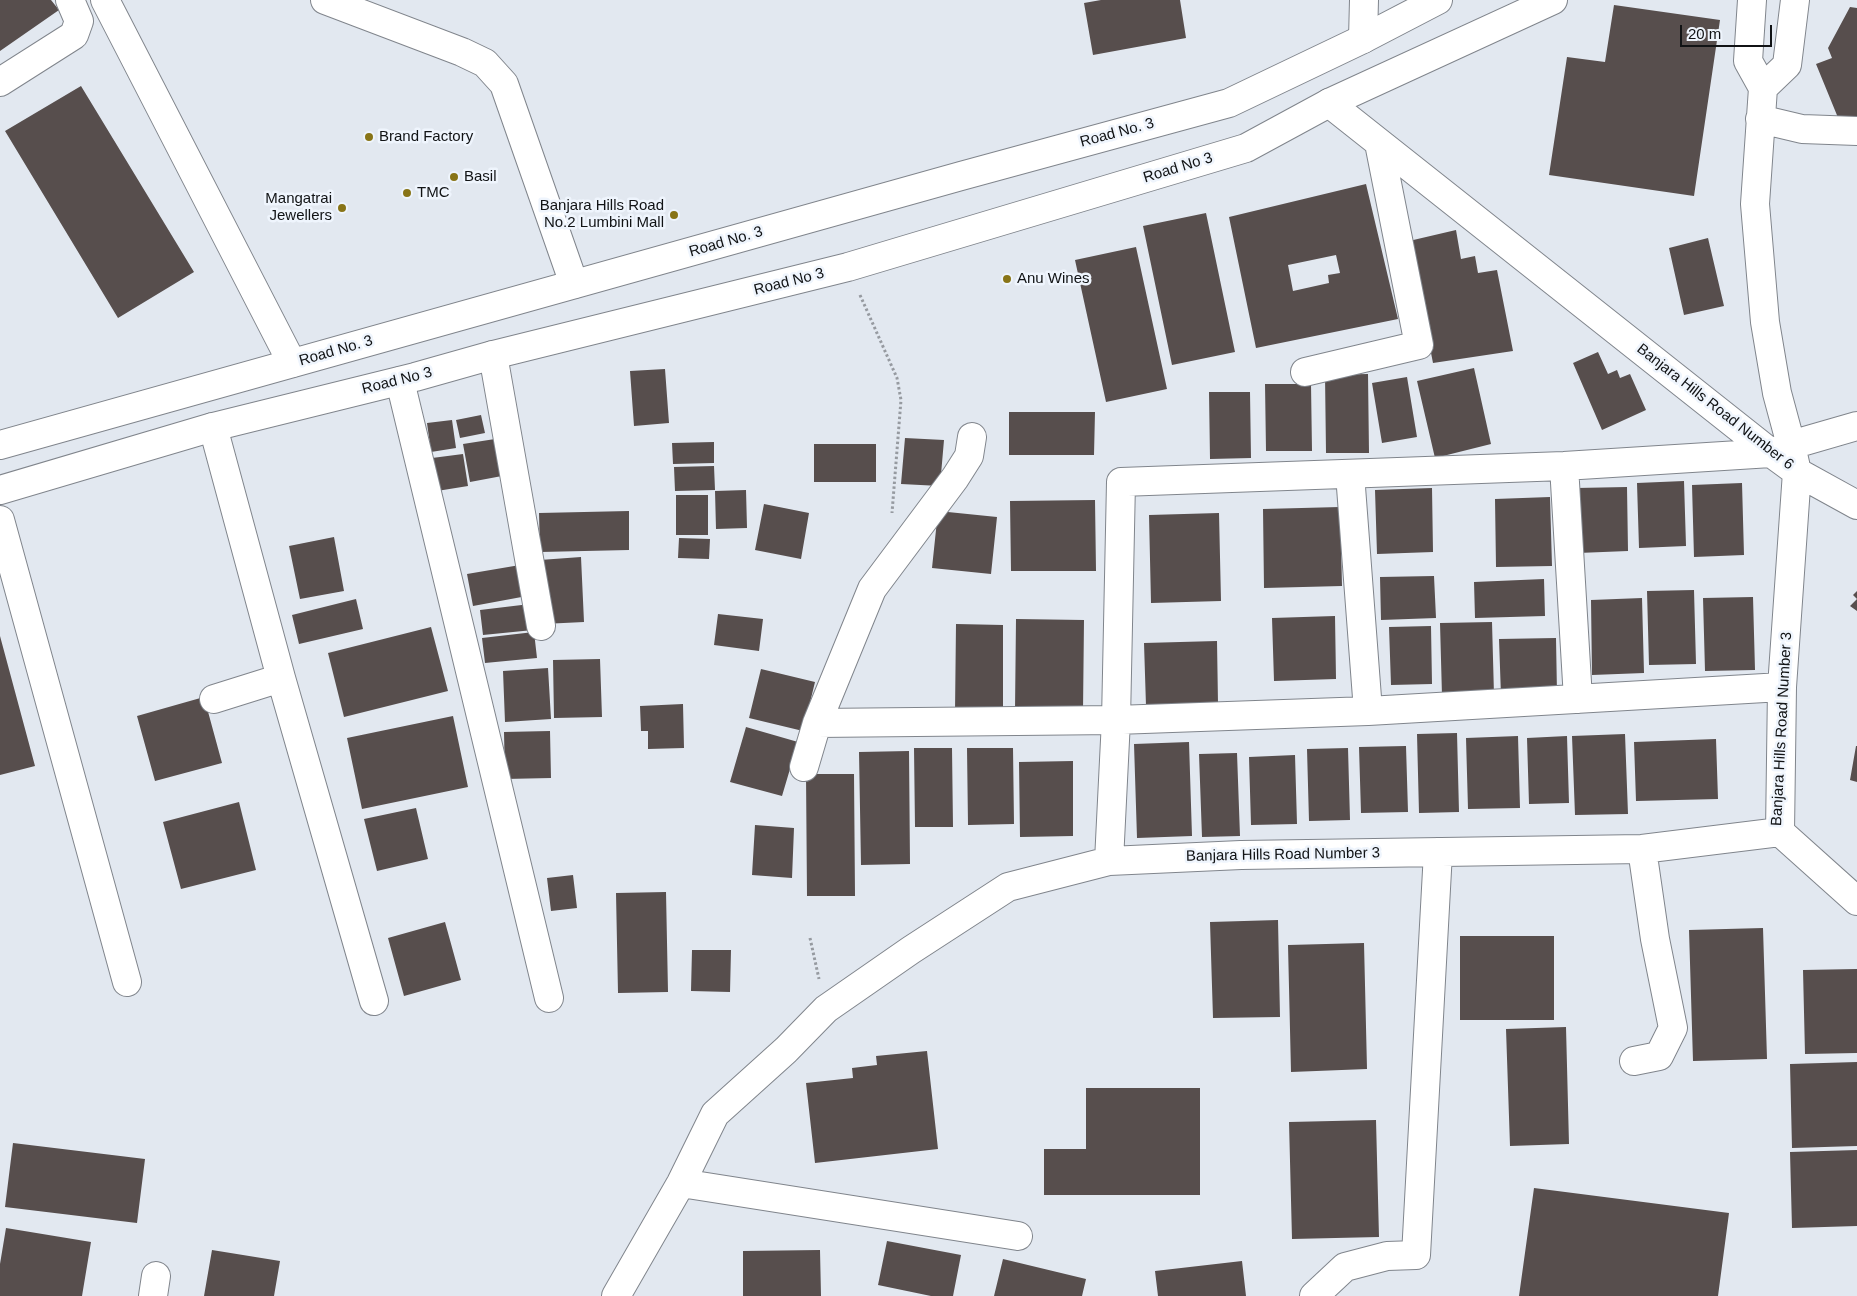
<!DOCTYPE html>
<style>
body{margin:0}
#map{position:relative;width:1857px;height:1296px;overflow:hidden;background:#e2e8f0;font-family:Helvetica,sans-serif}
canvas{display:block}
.scale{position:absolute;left:1680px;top:25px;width:92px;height:22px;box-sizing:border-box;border:2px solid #111315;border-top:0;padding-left:6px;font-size:15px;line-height:18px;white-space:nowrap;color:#111315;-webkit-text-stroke:4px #eff5fd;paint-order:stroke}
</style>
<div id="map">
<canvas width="1857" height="1296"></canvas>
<div class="scale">20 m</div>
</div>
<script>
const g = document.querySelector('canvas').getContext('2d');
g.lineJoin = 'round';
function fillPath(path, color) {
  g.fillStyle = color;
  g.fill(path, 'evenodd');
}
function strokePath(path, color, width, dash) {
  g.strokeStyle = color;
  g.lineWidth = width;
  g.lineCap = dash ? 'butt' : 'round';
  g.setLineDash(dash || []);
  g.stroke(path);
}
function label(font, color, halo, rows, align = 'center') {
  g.font = font + ' Helvetica,sans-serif';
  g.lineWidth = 5;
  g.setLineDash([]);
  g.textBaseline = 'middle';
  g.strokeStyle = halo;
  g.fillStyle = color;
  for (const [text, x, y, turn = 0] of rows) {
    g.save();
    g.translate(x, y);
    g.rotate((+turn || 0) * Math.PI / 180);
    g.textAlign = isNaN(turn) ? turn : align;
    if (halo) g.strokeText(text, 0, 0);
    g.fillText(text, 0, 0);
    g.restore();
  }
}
fillPath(new Path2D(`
 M0 0H51L59 10 0 51Z
 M1101 0H1180L1186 38 1093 55 1084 3Z
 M1614 5 1720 20 1694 196 1549 175 1567 57 1605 62Z
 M1850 7 1857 8V118L1841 125 1816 64 1832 58 1828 48Z
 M81 86 194 272 118 318 5 131Z
 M1366 184 1398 319 1256 348 1229 217ZM1336 255 1340 273 1328 275 1329 283 1293 291 1288 265Z
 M1206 213 1235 352 1172 365 1143 226Z
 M1456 230 1461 259 1475 256 1478 273 1497 270 1513 351 1433 363 1409 241Z
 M1708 238 1724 306 1684 315 1669 248Z
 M1136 247 1167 389 1106 402 1075 260Z
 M1598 352 1608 374 1617 370 1620 378 1630 374 1646 410 1602 430 1573 363Z
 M1474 368 1491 444 1435 458 1417 381Z
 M665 369 669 423 634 426 630 371Z
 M1368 374 1369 453H1326L1325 375Z
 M1407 377 1417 437 1382 443 1372 383Z
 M1265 384H1311L1312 451H1266Z
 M1209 392H1250L1251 458 1210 459Z
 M1009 412H1095L1094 455H1009Z
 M481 415 485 433 460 438 456 420Z
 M452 420 456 448 431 452 427 423Z
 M905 438 944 440 940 486 901 484Z
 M495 439 502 476 470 482 463 444Z
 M714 442V463L673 464 672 443Z
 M814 444H876V482H814Z
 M463 454 468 486 437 491 432 458Z
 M714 466 715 490 675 491 674 467Z
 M1684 481 1686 546 1639 548 1637 483Z
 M1742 483 1744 555 1694 557 1692 485Z
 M1627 487 1628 551 1578 553 1576 488Z
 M1432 488 1433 552 1377 554 1375 490Z
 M746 490 747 528 716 529 715 491Z
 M676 495H708V535H676Z
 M1550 497 1552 566 1496 567 1495 499Z
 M1095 500 1096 571H1011L1010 501Z
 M764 504 809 513 801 559 755 550Z
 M1340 507 1342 586 1264 588 1263 509Z
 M629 511V550L540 552 539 513Z
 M938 511 997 517 991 574 932 568Z
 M1219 513 1221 601 1151 603 1149 515Z
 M334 537 344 591 300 599 289 546Z
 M679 538 710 539 709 559 678 558Z
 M581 557 584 622 543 624 540 560Z
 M520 565 527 596 473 606 467 574Z
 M1434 576 1436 618 1381 620 1380 577Z
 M1544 579 1545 616 1475 618 1474 582Z
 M1694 590 1696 664 1649 665 1647 591Z
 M1857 591V611L1850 606 1857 599 1853 595Z
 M1753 597 1755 670 1705 671 1703 598Z
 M1642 598 1644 673 1592 675 1591 600Z
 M356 599 363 629 299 644 292 615Z
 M530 604 533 630 483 635 480 610Z
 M718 614 763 619 759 651 714 645Z
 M1335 616 1336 679 1274 681 1272 618Z
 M1016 619 1084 620 1083 711 1015 710Z
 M1492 622 1494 695 1442 696 1440 623Z
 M956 624 1003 625V713L955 712Z
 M1431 626 1432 684 1391 685 1389 627Z
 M431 627 448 691 344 717 328 653Z
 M534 632 537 658 485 663 482 638Z
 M0 636 35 766 0 775Z
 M1556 638 1557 694 1501 696 1499 639Z
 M1217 641 1218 704 1146 706 1144 643Z
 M600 659 602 717 554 718 553 660Z
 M548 668 551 719 505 722 503 671Z
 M761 669 815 682 803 731 749 718Z
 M204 697 222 763 155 781 137 716Z
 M683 704 684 748 648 749V731H641L640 706Z
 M453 716 468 787 362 809 347 738Z
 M746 727 798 742 782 796 730 782Z
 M550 731 551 778 505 779 504 732Z
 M1457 733 1459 812 1419 813 1417 734Z
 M1625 734 1628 814 1575 815 1572 736Z
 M1518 736 1520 808 1468 809 1466 738Z
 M1567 736 1569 803 1529 804 1527 738Z
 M1716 739 1718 799 1636 801 1634 742Z
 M1189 742 1192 836 1137 838 1134 744Z
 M1406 746 1408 812 1361 813 1359 747Z
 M1856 746H1857V782L1850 780Z
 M914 748H952L953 827H915Z
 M967 748H1013L1014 824 968 825Z
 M1348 748 1350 820 1309 821 1307 749Z
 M909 751 910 864 861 865 859 752Z
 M1237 753 1240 836 1202 837 1199 754Z
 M1295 755 1297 824 1251 825 1249 757Z
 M1073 761V836L1020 837 1019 762Z
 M806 774H854L855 896H807Z
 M239 802 256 870 181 889 163 822Z
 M416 808 428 859 377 871 364 819Z
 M755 825 794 828 792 878 752 875Z
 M573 875 577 908 551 911 547 878Z
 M666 892 668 992 618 993 616 893Z
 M1278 920 1280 1017 1213 1018 1210 922Z
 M445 922 461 980 404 996 388 938Z
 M1763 928 1767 1059 1693 1061 1689 930Z
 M1460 936H1554V1020H1460Z
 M1364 943 1367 1069 1291 1072 1288 945Z
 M692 950H731L730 992 691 991Z
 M1857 969V1053L1805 1054 1803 970Z
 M1566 1027 1569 1144 1510 1146 1506 1029Z
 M927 1051 938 1149 815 1163 806 1083 853 1078 852 1068 877 1065 876 1056Z
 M1857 1062V1146L1792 1148 1790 1064Z
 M1086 1088H1200V1195H1044V1149H1086Z
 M1376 1120 1379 1237 1292 1239 1289 1122Z
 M13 1143 145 1159 137 1223 5 1207Z
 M1857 1150V1226L1792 1228 1790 1152Z
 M1534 1188 1729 1213 1718 1296H1519Z
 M6 1228 91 1242 82 1296H0V1264Z
 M887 1241 961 1255 953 1296H931L878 1285Z
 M212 1250 280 1261 274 1296H204Z
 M820 1250 821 1296H743V1251Z
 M1003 1259 1086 1279 1082 1296H994Z
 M1242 1261 1246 1296H1158L1155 1271Z`), '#574e4d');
const minor = new Path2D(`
 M105 0 292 363
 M325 0 462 52 485 63 504 84 574 284
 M1363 39 1364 0
 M0 82 74 35 79 21 70 0
 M1763 88 1787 65 1795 0
 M1329 103 1771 453 1797 472 1857 505
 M1760 119 1802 129 1857 131
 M493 355 541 626
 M1305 372 1419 345 1379 143
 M400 381 549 998
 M213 427 281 678 374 1001
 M1564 466 1578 699
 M1350 474 1368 711
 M0 520 127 982
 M214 699 281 678
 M817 723 1116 720 1368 711 1782 687
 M804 767 817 723 872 589 955 478 969 456 972 437
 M1780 832 1857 901
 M1109 861 1116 720 1121 482 1564 466 1771 453 1791 445 1857 426
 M1634 1061 1659 1056 1673 1028 1655 939 1642 849
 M681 1183 1018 1236
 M153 1296 156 1276
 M616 1296 681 1183 715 1114 786 1050 826 1009 911 950 1008 887 1109 861 1241 855 1642 849 1780 832 1782 687 1797 472 1791 445 1777 393 1765 322 1755 204 1763 88 1748 61 1752 0
 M1314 1296 1345 1267 1387 1256 1416 1255 1438 852`);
const major = new Path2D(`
 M0 445 961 176 1229 103 1363 39 1438 0
 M0 490 213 427 415 377 493 355 848 267 1246 148 1329 103 1553 0`);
strokePath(minor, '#80858c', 30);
strokePath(major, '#80858c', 30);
strokePath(new Path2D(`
 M860 295 897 378 901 400 892 513
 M810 938 819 979`), '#969aa0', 3, [2.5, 2.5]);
strokePath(minor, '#fff', 28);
strokePath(major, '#fff', 28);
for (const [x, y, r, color] of [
 [369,137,5,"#887417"],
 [454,177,5,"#887417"],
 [407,193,5,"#887417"],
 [342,208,5,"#887417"],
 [674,215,5,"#887417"],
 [1007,279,5,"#887417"]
]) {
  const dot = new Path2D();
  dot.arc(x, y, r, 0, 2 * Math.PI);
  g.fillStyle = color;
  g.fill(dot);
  strokePath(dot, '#eff5fd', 2);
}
label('15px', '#111315', '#eff5fd', [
 ["Road No. 3",1117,133,-15],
 ["Road No 3",1178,168,-17],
 ["Road No. 3",726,242,-16],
 ["Road No 3",789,282,-14],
 ["Road No. 3",336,351,-16],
 ["Road No 3",397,381,-14],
 ["Banjara Hills Road Number 6",1715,407,38],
 ["Banjara Hills Road Number 3",1782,729,-87],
 ["Banjara Hills Road Number 3",1283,855,-1]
]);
label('15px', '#111315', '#eff5fd', [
 ["Brand Factory",379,137],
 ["Basil",464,177],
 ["TMC",417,193],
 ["Mangatrai",332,199,"right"],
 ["Jewellers",332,216,"right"],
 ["Banjara Hills Road",664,206,"right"],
 ["No.2 Lumbini Mall",664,223,"right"],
 ["Anu Wines",1017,279]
], 'left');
</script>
